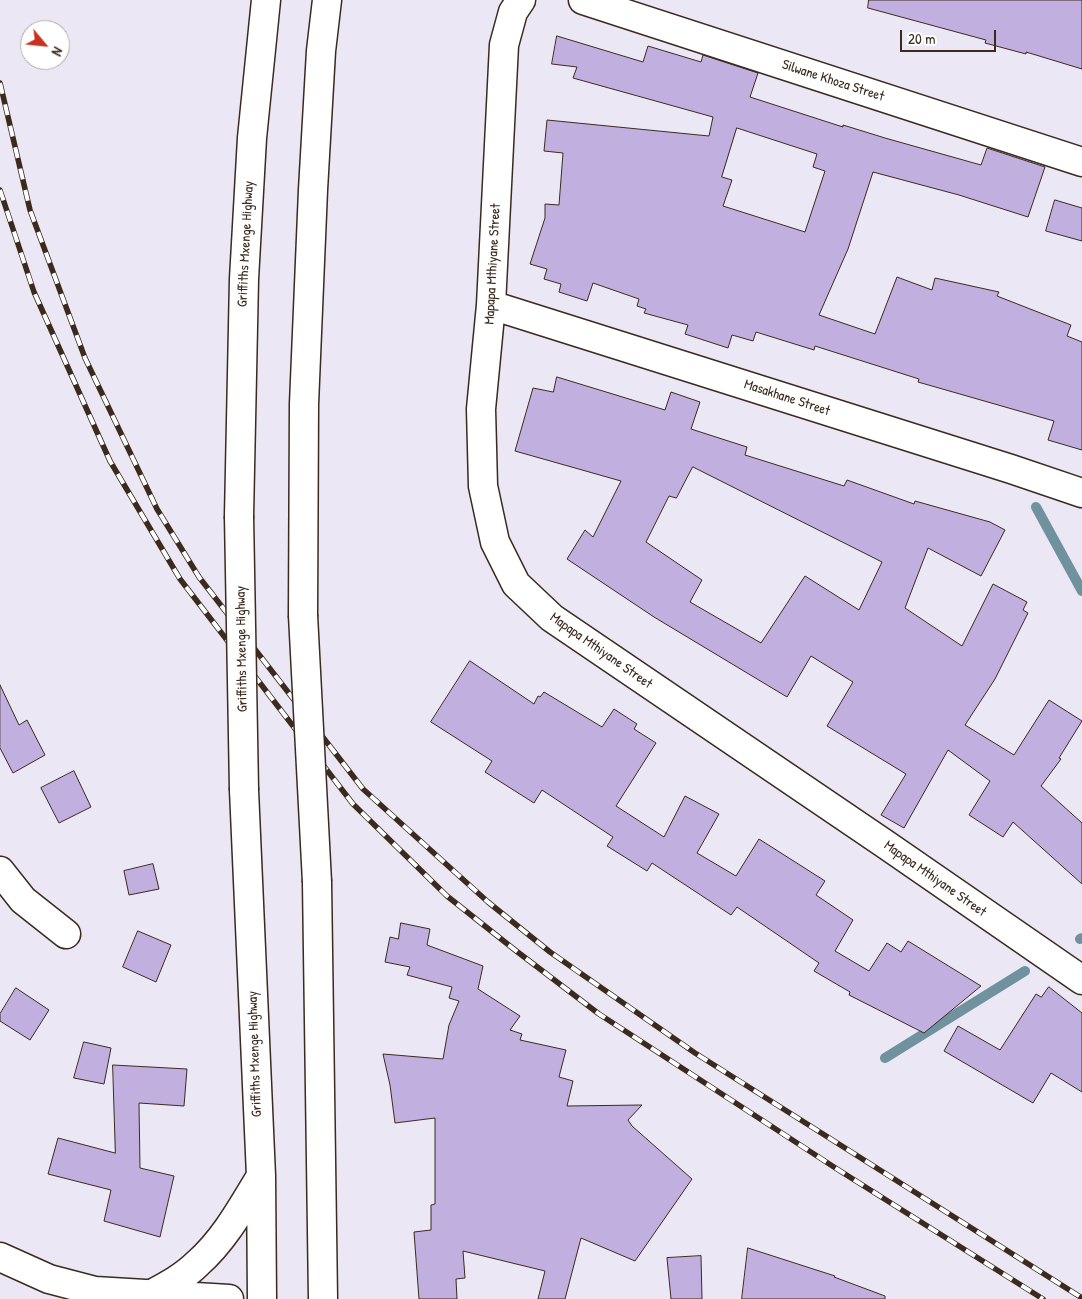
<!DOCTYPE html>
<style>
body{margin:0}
#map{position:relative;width:1082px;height:1299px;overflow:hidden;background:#ece7f5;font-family:"Patrick Hand",sans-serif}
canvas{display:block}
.north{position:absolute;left:20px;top:20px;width:50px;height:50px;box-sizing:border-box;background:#fff;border:1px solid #b1aaa5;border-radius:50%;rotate:118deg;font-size:14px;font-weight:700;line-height:20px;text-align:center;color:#3b2a1e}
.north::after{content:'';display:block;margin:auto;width:18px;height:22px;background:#c8321e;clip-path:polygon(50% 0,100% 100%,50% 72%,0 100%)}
.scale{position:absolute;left:900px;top:30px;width:96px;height:22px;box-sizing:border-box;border:2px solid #3b2a1e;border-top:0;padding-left:6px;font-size:15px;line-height:18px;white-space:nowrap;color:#3b2a1e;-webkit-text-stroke:4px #fff;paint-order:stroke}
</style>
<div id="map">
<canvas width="1082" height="1299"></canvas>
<div class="north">N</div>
<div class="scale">20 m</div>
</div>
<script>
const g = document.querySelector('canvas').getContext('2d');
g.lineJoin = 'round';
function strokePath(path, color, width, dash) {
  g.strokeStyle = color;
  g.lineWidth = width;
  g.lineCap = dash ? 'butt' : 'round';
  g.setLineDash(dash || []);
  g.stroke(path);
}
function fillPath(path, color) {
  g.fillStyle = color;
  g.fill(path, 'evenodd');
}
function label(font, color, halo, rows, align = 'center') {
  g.font = font + ' "Patrick Hand",sans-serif';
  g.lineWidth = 5;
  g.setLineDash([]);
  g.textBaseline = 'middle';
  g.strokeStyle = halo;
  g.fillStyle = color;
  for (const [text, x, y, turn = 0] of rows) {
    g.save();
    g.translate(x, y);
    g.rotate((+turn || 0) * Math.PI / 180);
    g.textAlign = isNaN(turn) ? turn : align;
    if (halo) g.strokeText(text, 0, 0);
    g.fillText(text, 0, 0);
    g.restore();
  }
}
strokePath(new Path2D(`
 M1036 507 1082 591
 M1080 939 1082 938
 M885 1058 1025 971`), '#70929f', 10);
const building = new Path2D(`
 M869 0H1082V69L1026 52V54L985 43 986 40 868 8Z
 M557 36 643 62 648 46 701 62 703 55 758 73 750 97 843 127V125L885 138 981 165 987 148 1045 167 1028 217 959 195 873 172 848 249 819 315 875 334 897 277 932 290 935 278 999 292 997 296 1071 325 1067 336 1082 342V450L1048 440 1054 421 918 382 919 379 815 346 814 350 756 332 753 341 732 335 728 348 685 334 688 325 644 313 646 309 637 306 639 299 593 283 587 301 559 292 561 284 544 279 547 269 530 264 545 218V204L559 205 563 153 544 151 547 120 709 136 713 117 573 78 577 67 552 64ZM737 128 817 154 813 167 825 171 805 232 723 206 732 180 722 177Z
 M1055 200 1082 208V241L1046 231Z
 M557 377 665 410 671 392 700 402 691 429 747 447 745 455 844 486 847 480 914 504 915 501 990 522 1005 530 981 576 928 548 905 608 962 646 993 584 1027 602 1023 610 1028 613 995 679 965 725 1014 755 1049 700 1082 721 1059 758 1061 759 1041 786 1082 823V884L1013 822 1003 837 969 815 990 781 948 750 904 828 881 815 906 774 827 726 853 682 811 656 787 697 654 617 567 559 585 530 593 537 621 481 515 451 533 388 553 392ZM693 467 882 562 859 610 805 576 761 643 690 602 702 580 646 542 669 496 676 498Z
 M470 661 534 704 538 696 540 697 544 692 602 727 614 709 637 724 634 729 656 743 616 806 664 837 685 796 719 814 697 853 736 876 759 839 825 881 816 895 853 920 835 951 869 971 887 943 901 952 908 941 981 986 924 1033 849 995 850 992 814 971 819 963 737 907 731 915 652 863 647 871 607 846 613 837 542 790 534 803 485 772 492 761 431 722Z
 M0 685 19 725 27 720 45 755 13 773 0 748Z
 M74 771 91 807 59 823 41 788Z
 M153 864 159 889 129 895 124 871Z
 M401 923 430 929 427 945 483 966 478 989 520 1016 510 1030 522 1034 520 1040 566 1050 559 1077 573 1081 567 1106 642 1105 628 1120 632 1126 692 1179 635 1261 581 1238 565 1299H538L545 1271 463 1251 465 1278 456 1279 457 1299H419L414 1232 431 1230V1205L435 1204V1118L395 1123 390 1085 383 1054 443 1059 449 1025 459 1001 449 998 452 987 407 975 410 967 385 962 390 937 398 939Z
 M138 931 171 945 156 982 123 967Z
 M1049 987 1082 1013V1092L1051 1073 1033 1103 944 1051 958 1026 1000 1050 1036 994 1041 997Z
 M16 988 49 1010 30 1040 0 1021V1014Z
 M84 1042 111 1048 104 1084 74 1078Z
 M113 1065 187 1069 184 1106 139 1103 140 1168 174 1176 160 1237 104 1221 111 1190 48 1174 58 1138 115 1153Z
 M748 1248 835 1276 834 1277 885 1296V1299H742Z
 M701 1256 702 1299H671L667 1258Z`);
fillPath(building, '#c1afdf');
strokePath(building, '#3b2a1e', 1);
const street = new Path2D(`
 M521 0 513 12 504 45 491 305 481 409 483 486 495 542 516 584 552 618 885 844 1082 980
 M583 0 1082 162
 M491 305 1011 469 1082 493
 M0 871 23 900 66 934`);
const secondary = new Path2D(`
 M239 516 244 279 252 138 266 0
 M303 615 304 404 313 190 321 51 327 0
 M244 790 261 1176 262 1299
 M317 882 323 1299
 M0 1257 49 1279 95 1291 229 1299
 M150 1295C167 1286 184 1277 198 1263 225 1239 242 1207 261 1176`);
strokePath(street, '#3b2a1e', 31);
strokePath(secondary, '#3b2a1e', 31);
strokePath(street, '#fff', 28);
strokePath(secondary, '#fff', 28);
const rail = new Path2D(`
 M0 83 30 210 85 358 157 509 199 577 363 789 488 902 550 952 695 1053 1082 1298
 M0 190 34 292 110 461 180 579 353 804 447 896 515 950 599 1014 837 1169 1043 1299`);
strokePath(rail, '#3b2a1e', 5.5);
strokePath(rail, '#fff', 4, [11]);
const secondaryBridge = new Path2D(`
 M239 516 244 790
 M303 615 317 882`);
strokePath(secondaryBridge, '#3b2a1e', 31, []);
strokePath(secondaryBridge, '#fff', 28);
label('14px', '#3b2a1e', '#fff', [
 ["Silwane Khoza Street",833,81,18],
 ["Griffiths Mxenge Highway",246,244,-87],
 ["Mapapa Mthiyane Street",493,264,-87],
 ["Masakhane Street",787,398,18],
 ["Griffiths Mxenge Highway",242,649,-91],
 ["Mapapa Mthiyane Street",601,651,35],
 ["Mapapa Mthiyane Street",935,879,35],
 ["Griffiths Mxenge Highway",255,1054,-92]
]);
</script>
